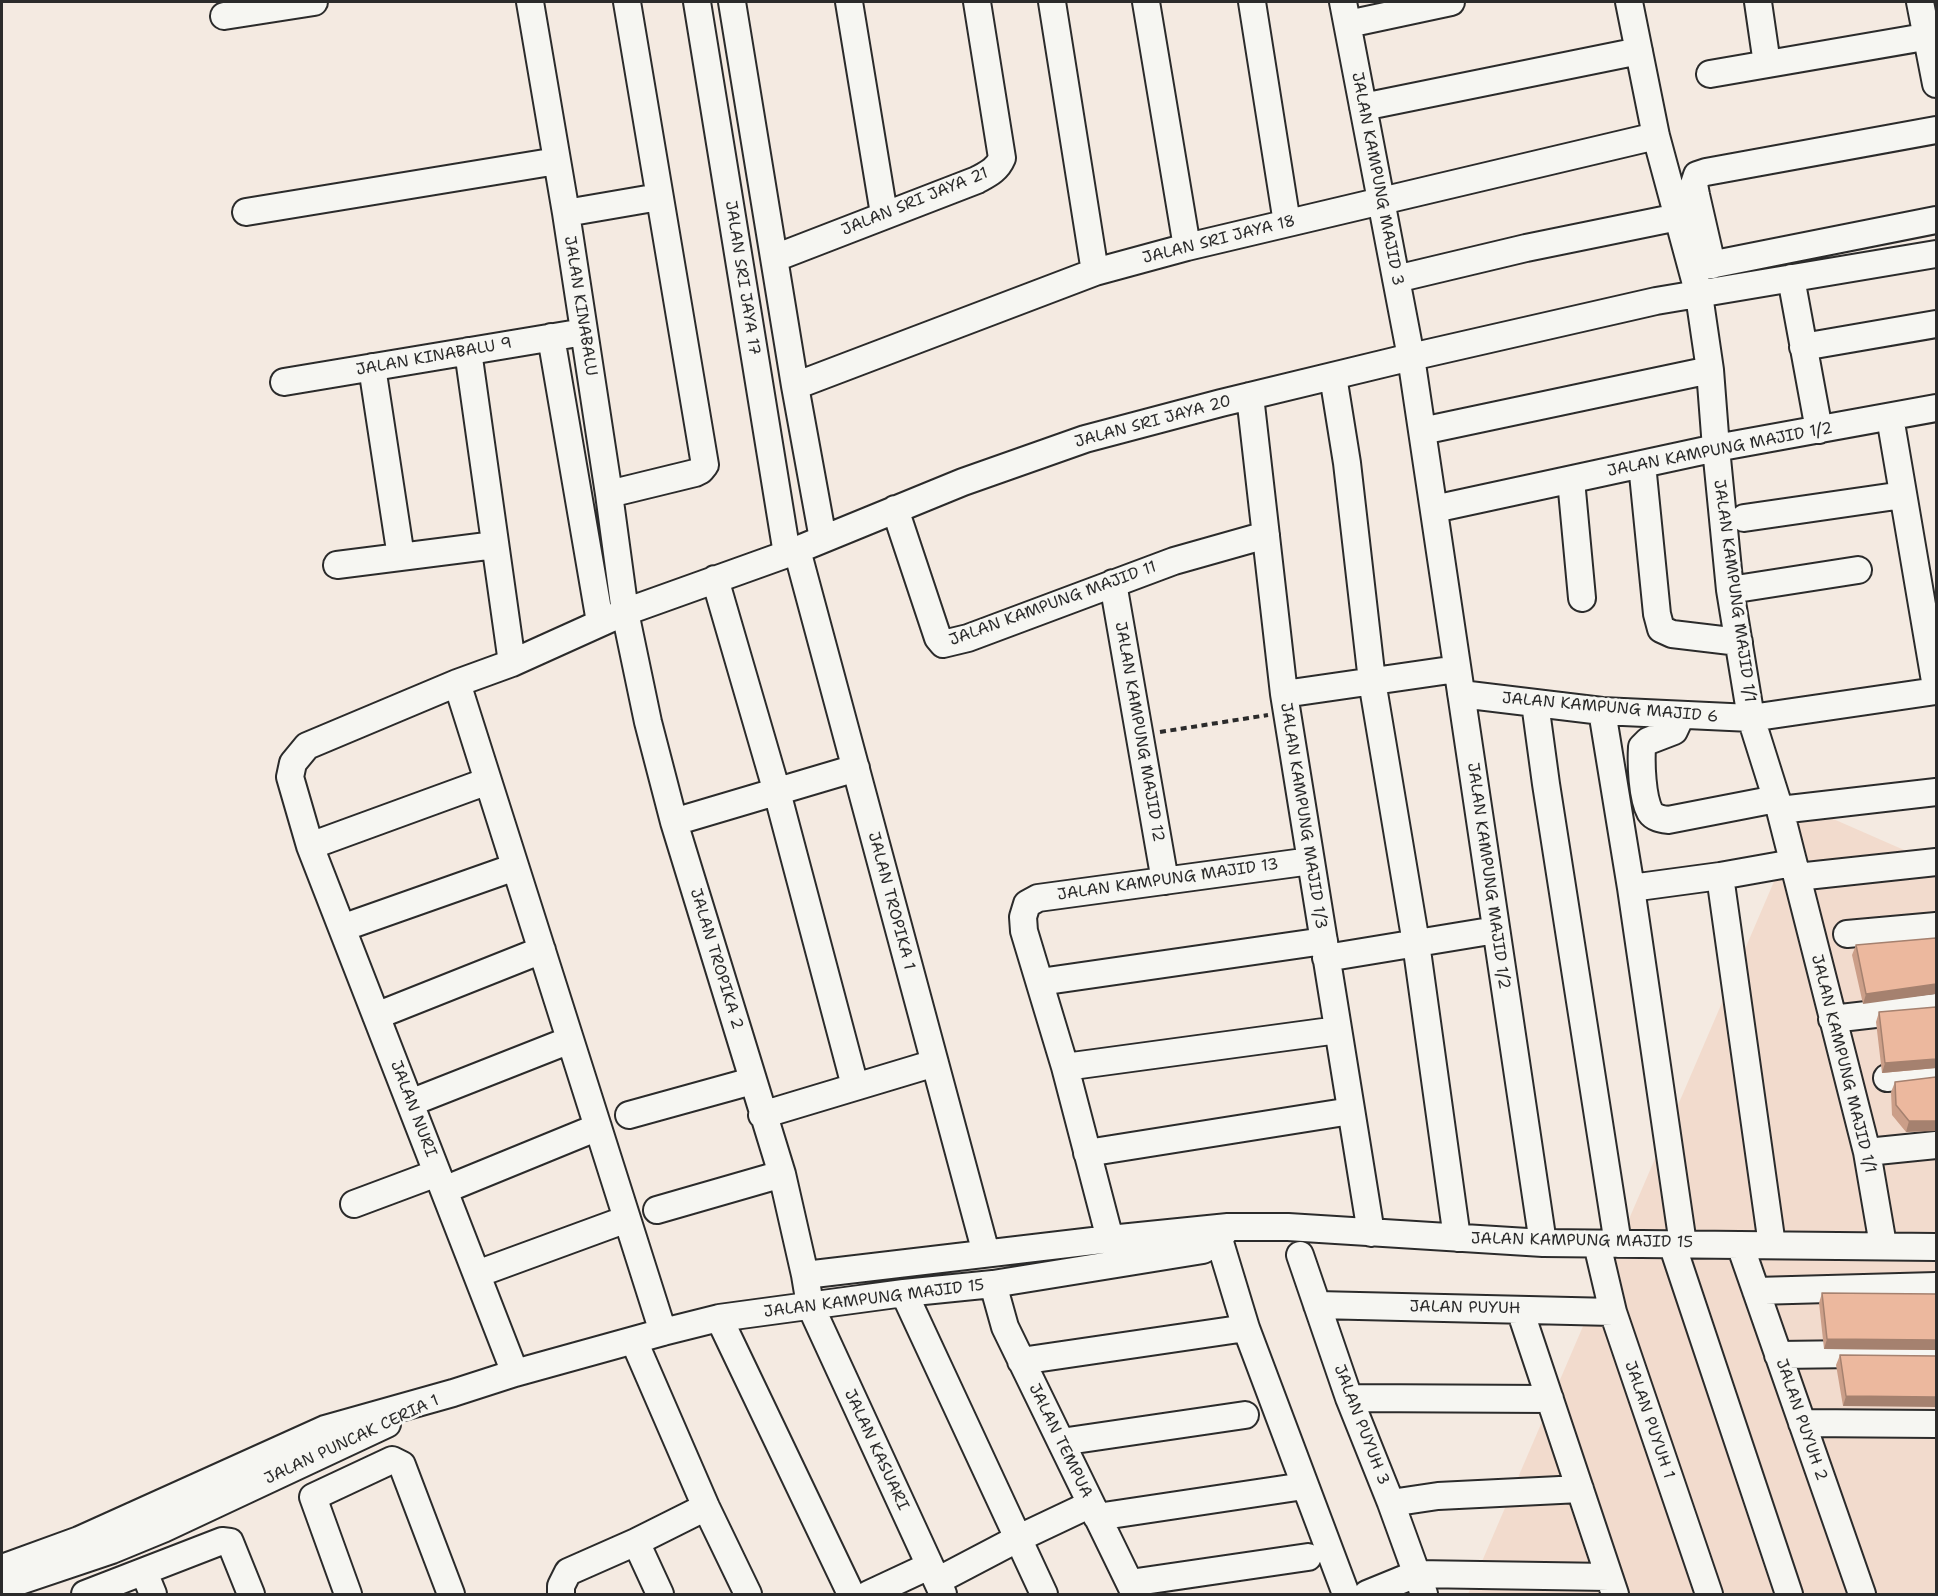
<!DOCTYPE html>
<style>
body{margin:0}
#map{position:relative;width:1938px;height:1596px;overflow:hidden;background:#f4eae1;font-family:"Shantell Sans",sans-serif}
canvas{display:block}
.frame{position:absolute;inset:0;border:3px solid #2b2b2b;pointer-events:none}
</style>
<div id="map">
<canvas width="1938" height="1596"></canvas>
<div class="frame"></div>
</div>
<script>
const g = document.querySelector('canvas').getContext('2d');
g.lineJoin = 'round';
function fillPath(path, color) {
  g.fillStyle = color;
  g.fill(path, 'evenodd');
}
function strokePath(path, color, width, dash) {
  g.strokeStyle = color;
  g.lineWidth = width;
  g.lineCap = dash ? 'butt' : 'round';
  g.setLineDash(dash || []);
  g.stroke(path);
}
function label(font, color, halo, rows, align = 'center') {
  g.font = font + ' "Shantell Sans",sans-serif';
  g.lineWidth = 6;
  g.setLineDash([]);
  g.textBaseline = 'middle';
  g.strokeStyle = halo;
  g.fillStyle = color;
  for (const [text, x, y, turn = 0] of rows) {
    g.save();
    g.translate(x, y);
    g.rotate((+turn || 0) * Math.PI / 180);
    g.textAlign = isNaN(turn) ? turn : align;
    if (halo) g.strokeText(text, 0, 0);
    g.fillText(text, 0, 0);
    g.restore();
  }
}
fillPath(new Path2D(`
 M1806 807 1936 864V1594H1468Z`), '#f2dbcd');
const minor = new Path2D(`
 M530 2 566 213 609 494 625 612 648 722 674 822 782 1174 805 1275 810 1305 943 1594
 M697 2 787 554
 M732 2 795 386 823 539
 M849 2 884 214
 M1052 2 1095 272
 M1146 2 1187 247
 M1252 2 1287 223
 M1343 2 1411 357 1543 1243
 M1629 2 1656 136 1699 295 1710 370 1716 448 1730 590 1751 718 1780 810 1867 1152 1883 1245
 M1758 2 1767 64
 M1920 2 1936 84
 M224 16 314 2
 M1348 24 1451 2
 M1710 74 1936 35
 M1363 107 1639 51
 M246 212 557 161
 M566 213 659 197
 M775 258 977 180C988 174 997 170 1002 158L977 2
 M1712 265 1696 195 1694 184 1697 175 1706 172 1936 130
 M1695 268 1936 220
 M1791 278 1819 430
 M1396 279 1526 248 1678 217
 M551 337 600 622
 M1803 347 1936 324
 M468 351 512 663
 M372 367 401 557
 M1333 376 1347 463 1372 681 1416 943 1457 1238
 M284 382 584 332
 M795 386 1095 272 1187 247 1656 136
 M1250 396 1284 694 1371 1233
 M1890 417 1936 687
 M1422 431 1710 370
 M1642 464 1657 614 1661 629 1672 634 1739 642
 M1571 480 1582 598
 M609 494 695 473 701 470 705 465 627 2
 M895 509 938 638 943 644 968 638 1174 561 1266 535
 M1434 509 1716 448 1936 408
 M1744 518 1903 495
 M797 550 986 1253
 M337 565 495 545
 M715 579 777 792 855 1086
 M1113 583 1165 881
 M1730 590 1858 570
 M457 683 663 1332
 M1284 694 1457 669
 M1461 694 1602 711 1751 718 1936 691
 M1535 703 1546 784 1618 1244
 M1602 711 1631 888 1683 1244
 M1681 716 1674 731 1648 741 1642 747C1641 764 1642 797 1650 812 1654 818 1661 819 1668 820L1776 799
 M1780 810 1936 792
 M674 822 856 768
 M310 846 488 781
 M1720 876 1772 1245
 M1797 877 1936 862
 M1631 888 1720 876 1793 863
 M342 928 515 867
 M1847 934 1936 926
 M1326 958 1496 930
 M1040 982 1324 941
 M376 1016 542 950
 M1832 1019 1936 1007
 M1065 1067 1338 1030
 M1887 1078 1936 1073
 M410 1103 570 1040
 M629 1115 752 1081
 M762 1115 935 1063
 M1867 1152 1936 1145
 M1087 1153 1351 1111
 M444 1190 598 1127
 M354 1204 437 1173
 M657 1210 782 1174
 M1110 1239 1065 1067 1024 931 1023 917 1027 904 1038 898 1311 861
 M1219 1239 1246 1328 1346 1594
 M1597 1244 1613 1312 1709 1594
 M1672 1244 1789 1594
 M1740 1245 1862 1594
 M1300 1255 1349 1398 1391 1503 1424 1594
 M477 1274 627 1219
 M805 1275 1110 1239 1228 1227H1288L1543 1243 1936 1247
 M993 1284 1005 1327 1135 1594
 M1756 1291 1936 1286
 M904 1293 1044 1594
 M1317 1305 1613 1312
 M1520 1310 1615 1594
 M719 1318 851 1594
 M634 1341 706 1507 748 1594
 M1778 1355 1936 1353
 M1021 1361 1246 1328
 M515 1373 310 846 290 777 293 763 307 746 457 683 512 663 625 612 787 554 963 482 1085 439 1221 403 1411 357 1656 301 1936 254
 M1349 1398 1550 1399
 M1802 1423 1936 1424
 M1061 1442 1245 1415
 M1391 1503 1438 1496 1580 1489
 M1097 1517 1304 1486
 M636 1542 660 1594
 M2 1568 79 1540 325 1429 453 1393 515 1373 663 1332 719 1318 904 1293 993 1284 1203 1250 1219 1239 1228 1227
 M144 1572 153 1594
 M937 1581 1017 1539 1091 1504
 M1130 1583 1308 1557
 M2 1587 112 1550 163 1529 387 1424
 M85 1594 222 1541 230 1542 251 1594
 M348 1594 313 1497 392 1460 402 1465 451 1594
 M561 1594V1586L568 1572 636 1542 706 1507
 M869 1594 929 1566
 M1367 1594 1416 1574 1609 1577`);
strokePath(minor, '#2b2b2b', 30);
strokePath(new Path2D(`
 M1160 732 1268 715`), '#2b2b2b', 4, [6, 4.5]);
strokePath(minor, '#f6f6f2', 26);
fillPath(new Path2D(`
 M1936 938 1863 1004 1852 955 1856 945Z
 M1936 1007V1068L1882 1073 1876 1022 1879 1012Z
 M1936 1077 1906 1132 1892 1115 1891 1092 1895 1082Z
 M1822 1293 1936 1294V1350L1824 1349 1819 1303Z
 M1840 1355 1936 1356 1843 1406 1836 1365Z`), '#cb9e88');
fillPath(new Path2D(`
 M1936 984V994L1863 1004 1866 994Z
 M1936 1059V1068L1882 1073 1885 1063Z
 M1909 1121H1936V1131L1906 1132Z
 M1827 1339 1936 1340V1350L1824 1349Z
 M1846 1396 1936 1397V1407L1843 1406Z`), '#a5816f');
const building = new Path2D(`
 M1936 938V984L1866 994 1856 945Z
 M1936 1007V1059L1885 1063 1879 1012Z
 M1936 1077V1121H1909L1896 1105 1895 1082Z
 M1822 1293 1936 1294V1340L1827 1339Z
 M1840 1355 1936 1356V1397L1846 1396Z`);
fillPath(building, '#ecb89e');
strokePath(building, '#a5816f', 1.5);
label('16px', '#2b2b2b', '#f6f6f2', [
 ["JALAN KAMPUNG MAJID 3",1377,179,79],
 ["JALAN SRI JAYA 21",915,202,-22],
 ["JALAN SRI JAYA 18",1219,240,-14],
 ["JALAN SRI JAYA 17",742,278,81],
 ["JALAN KINABALU",580,306,81],
 ["JALAN KINABALU 9",434,357,-10],
 ["JALAN SRI JAYA 20",1153,422,-15],
 ["JALAN KAMPUNG MAJID 1/2",1720,450,-11],
 ["JALAN KAMPUNG MAJID 1/1",1734,591,82],
 ["JALAN KAMPUNG MAJID 11",1053,604,-20],
 ["JALAN KAMPUNG MAJID 6",1610,708,5],
 ["JALAN KAMPUNG MAJID 12",1139,732,80],
 ["JALAN KAMPUNG MAJID 1/3",1303,816,81],
 ["JALAN KAMPUNG MAJID 1/2",1488,876,82],
 ["JALAN KAMPUNG MAJID 13",1168,880,-8],
 ["JALAN TROPIKA 1",891,901,75],
 ["JALAN TROPIKA 2",716,959,73],
 ["JALAN KAMPUNG MAJID 1/1",1843,1064,76],
 ["JALAN NURI",413,1109,69],
 ["JALAN KAMPUNG MAJID 15",1582,1241,1],
 ["JALAN KAMPUNG MAJID 15",874,1299,-7],
 ["JALAN PUYUH",1465,1308,1],
 ["JALAN PUYUH 1",1649,1420,71],
 ["JALAN PUYUH 2",1801,1420,71],
 ["JALAN PUYUH 3",1361,1425,69],
 ["JALAN PUNCAK CERIA 1",352,1440,-25],
 ["JALAN TEMPUA",1060,1441,64],
 ["JALAN KASUARI",876,1450,65]
]);
</script>
